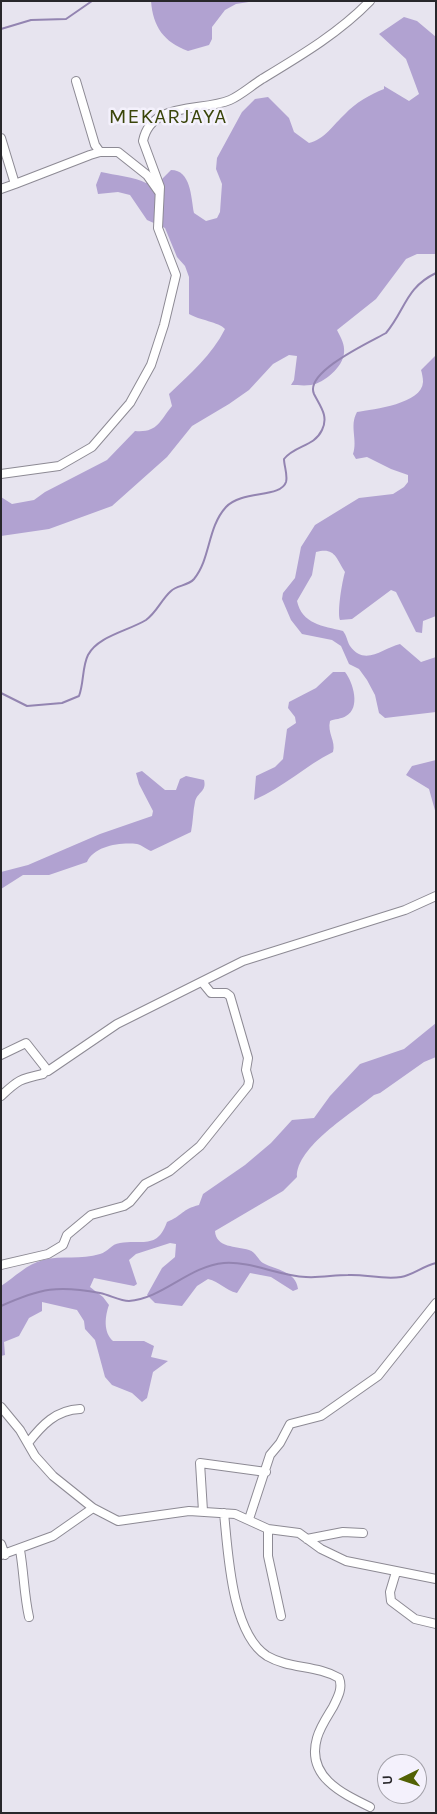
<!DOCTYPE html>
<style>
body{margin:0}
#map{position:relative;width:437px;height:1814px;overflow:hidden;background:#e7e4ef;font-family:Karla,sans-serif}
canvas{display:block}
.frame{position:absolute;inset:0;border:2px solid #28272b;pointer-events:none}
.north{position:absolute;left:377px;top:1754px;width:50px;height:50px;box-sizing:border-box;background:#f4f1fc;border:1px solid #a2a0a8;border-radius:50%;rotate:266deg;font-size:14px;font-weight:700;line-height:20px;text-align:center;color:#28272b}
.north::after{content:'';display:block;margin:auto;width:18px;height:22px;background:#526104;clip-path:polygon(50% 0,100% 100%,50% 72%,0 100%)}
</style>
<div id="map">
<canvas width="437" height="1814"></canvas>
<div class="frame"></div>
<div class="north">U</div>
</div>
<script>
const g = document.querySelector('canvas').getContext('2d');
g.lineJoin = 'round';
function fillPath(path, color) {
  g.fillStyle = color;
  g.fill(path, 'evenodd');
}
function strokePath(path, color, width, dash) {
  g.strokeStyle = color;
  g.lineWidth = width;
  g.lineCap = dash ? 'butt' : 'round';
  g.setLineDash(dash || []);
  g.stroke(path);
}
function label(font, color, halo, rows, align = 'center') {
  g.font = font + ' Karla,sans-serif';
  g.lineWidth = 5;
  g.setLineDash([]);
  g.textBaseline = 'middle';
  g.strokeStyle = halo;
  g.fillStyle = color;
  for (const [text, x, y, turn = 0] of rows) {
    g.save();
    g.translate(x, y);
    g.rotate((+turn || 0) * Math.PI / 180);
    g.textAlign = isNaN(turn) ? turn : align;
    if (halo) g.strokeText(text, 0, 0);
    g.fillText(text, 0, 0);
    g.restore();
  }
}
fillPath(new Path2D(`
 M151 1H255L236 4 225 10 212 27V39L209 45 188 51C164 42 153 27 151 1Z
 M404 17 417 21 436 37V254H417L406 259 376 299 337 330C341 338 345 344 344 353 343 367 324 383 311 385 304 386 297 385 291 385L294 380 297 356 289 355 273 364 249 390 229 404 192 426 167 457 112 506 49 529 1 536V497L12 504 34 500 45 492 107 460 135 431C157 433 159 422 172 406L169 394C190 374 212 355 225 329 219 322 199 320 189 314V277L185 266 177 257 165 228 147 220 130 195 118 192 98 194 96 185 101 172C114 175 136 177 146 183L161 180 171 170C191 170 191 197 194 213L206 221 217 218 220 212 222 184 216 169 217 158 242 112 255 99 268 97 289 118 294 132 309 143C324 140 334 124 345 114 355 103 371 94 384 89V86L409 101 419 94 406 59 379 34Z
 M436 355V616L423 621 422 633 416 632 396 592 391 590 352 619 340 620C337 612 342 582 345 572 336 558 335 547 316 552L312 575 297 601C302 624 323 626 343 631 347 636 347 641 350 646 365 667 383 648 400 644L421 662 436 657V712L385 718 379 713 375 695 367 680 359 669 349 664 341 646 332 640 302 634 291 620 282 599 283 593 295 578 301 547 315 525 359 498 393 494 404 487 408 482V475L391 469 367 457 356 459 353 454C358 440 349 426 357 412 374 409 422 404 423 382 423 378 422 373 421 370Z
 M333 672H345C353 682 361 708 346 716 342 719 334 719 330 721 327 733 336 741 333 752 305 766 284 787 254 800L256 776 275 767 283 759 287 729 296 723 295 717 288 708 289 702 316 688Z
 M436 760V814L429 789 406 775 412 766Z
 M142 771 165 790H176L180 779 186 776 204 780C207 792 197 792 195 802 193 811 193 822 191 832L151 851C146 849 142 845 137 844 120 842 94 846 87 862L49 875H23L1 889V872L28 865 100 834 152 816 153 811 139 784 136 773Z
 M436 1023V1057L424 1062 380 1093 374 1095C352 1113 296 1147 297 1177L283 1191 215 1231C216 1248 236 1246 249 1250 256 1252 258 1260 263 1263 276 1270 296 1271 298 1289L293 1291 271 1277 250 1273 237 1293C225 1290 220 1282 208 1279L197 1286 182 1306 155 1303 147 1295 162 1268 175 1257 176 1244 170 1243 136 1254 129 1260 137 1284 134 1286 94 1278 90 1287 103 1297 109 1305C105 1316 103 1332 113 1341H144L154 1346 151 1357 168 1361 153 1372 147 1398 142 1402 132 1393 112 1385 105 1377 95 1340 85 1329 84 1321 77 1310 42 1302V1311L29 1318 19 1336 4 1342 5 1355 1 1356V1286C15 1277 27 1264 43 1260 62 1255 81 1260 100 1254 108 1252 111 1244 120 1243 142 1239 157 1250 167 1222 182 1216 182 1209 199 1205L203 1194 245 1165 271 1143 292 1120 314 1118 330 1096 360 1064 404 1049Z`), '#b1a2d1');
strokePath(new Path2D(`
 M1 29 31 20 66 19 92 1
 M1 693 27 706 62 703 79 696C84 683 82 667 88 655 98 636 128 631 146 620 157 612 161 600 171 591 177 585 188 586 194 579 211 558 207 528 226 507 242 490 281 498 286 482 288 475 284 466 284 459 295 445 314 447 322 430 329 416 320 406 314 394 304 372 370 342 386 333 406 309 405 288 436 273
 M1 1306C41 1288 58 1285 100 1293 110 1295 120 1301 129 1301 162 1299 189 1266 224 1263 251 1261 279 1276 306 1277 320 1278 334 1275 348 1275 365 1274 383 1280 401 1277 413 1275 423 1266 436 1263`), '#9384b1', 2);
const street = new Path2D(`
 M76 81 95 145 100 152
 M1 138 15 184 90 155 100 152H118L147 175 159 192
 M1 189 15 184
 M1 474 59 466 92 447 130 403 151 365 164 325 176 275 158 228 160 187 143 141C151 101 202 112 230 100 241 95 251 86 262 79 300 56 339 33 370 1
 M1 1055 26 1043 48 1071 117 1024 243 961 405 910 436 896
 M1 1096C18 1080 20 1079 43 1074L46 1070
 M1 1265 48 1254 63 1245 67 1235 91 1215 124 1206 130 1202 145 1184 170 1171 200 1146 248 1086 249 1081 246 1070 248 1058 230 996 226 993H211L202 982
 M1 1407 20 1430 35 1456 53 1476 93 1508 118 1521 189 1511 235 1514 268 1529 299 1533 321 1549 346 1561 436 1579
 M28 1443C42 1425 56 1410 80 1409
 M203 1511 200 1463 266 1472
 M224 1513C228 1551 231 1633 267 1656 289 1669 317 1665 339 1678 343 1688 338 1697 333 1707 327 1717 320 1727 317 1738 306 1776 341 1793 370 1807
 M249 1519 270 1455 280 1443 290 1424 321 1416 378 1376 436 1303
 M268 1529V1556L281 1616
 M307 1539 343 1532 363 1533
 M1 1544 5 1555
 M20 1550C24 1573 24 1595 29 1617
 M1 1555 53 1536 93 1508
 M396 1572 390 1592 391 1601 415 1619 436 1624`);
strokePath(street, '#8d8a94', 10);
strokePath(street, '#fff', 8);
g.letterSpacing = '1px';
label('21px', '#3a450a', '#f4f1fc', [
 ["MEKARJAYA",168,117]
]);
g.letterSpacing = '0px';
</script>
